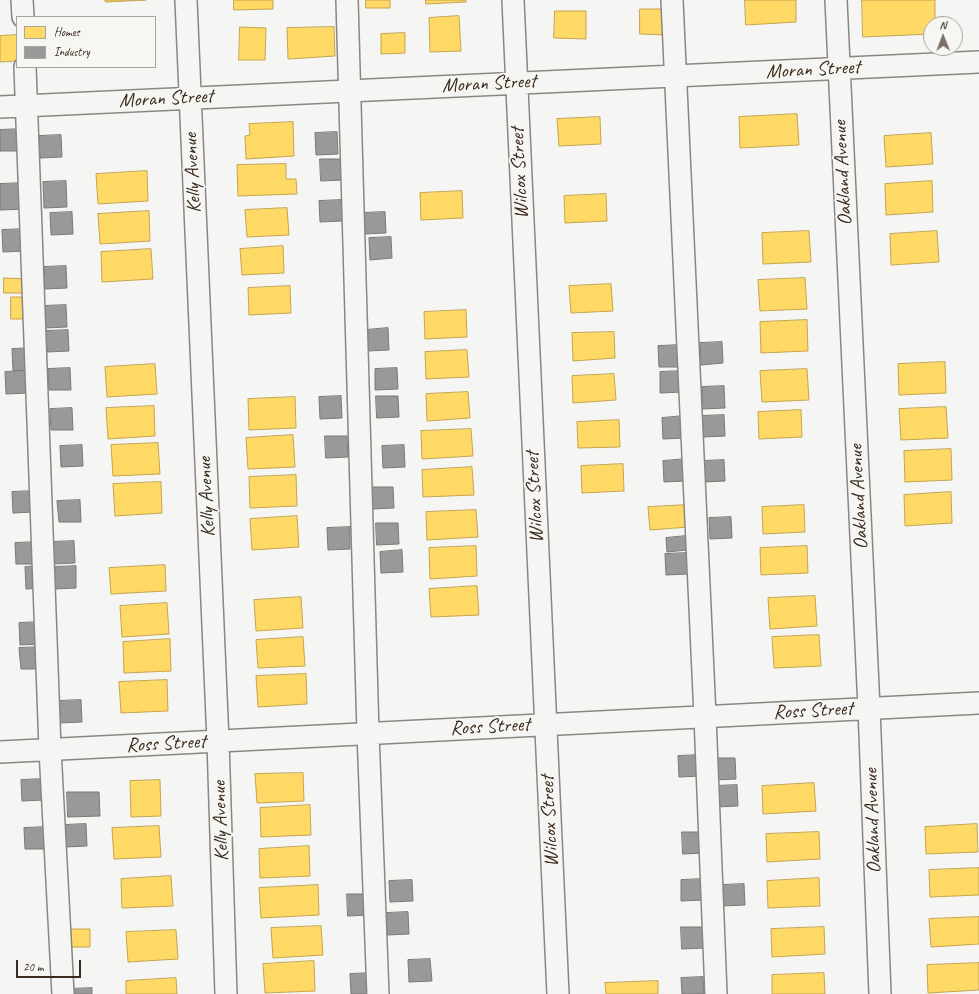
<!DOCTYPE html>
<style>
body{margin:0}
#map{position:relative;width:979px;height:994px;overflow:hidden;background:#f5f5f3;font-family:Caveat,sans-serif}
canvas{display:block}
.legend{position:absolute;left:16px;top:16px;width:140px;height:52px;box-sizing:border-box;background:#f6f6f2;border:1px solid #aba49d;margin:0;padding:5px 7px;list-style:none;font-size:12px;color:#3b2a1e}
.legend li{display:flex;align-items:center;gap:8px;height:20px}
.legend b{width:20px;border:1px solid #aba49d}
.north{position:absolute;left:923px;top:16px;width:40px;height:40px;box-sizing:border-box;background:#f6f6f2;border:1px solid #aba49d;border-radius:50%;rotate:359deg;font-size:11px;font-weight:700;line-height:16px;text-align:center;color:#3b2a1e}
.north::after{content:'';display:block;margin:auto;width:14px;height:18px;background:#7c7169;clip-path:polygon(50% 0,100% 100%,50% 72%,0 100%)}
.scale{position:absolute;left:16px;top:960px;width:65px;height:18px;box-sizing:border-box;border:2px solid #3b2a1e;border-top:0;padding-left:5px;font-size:12px;line-height:14px;white-space:nowrap;color:#3b2a1e;-webkit-text-stroke:3px #f6f6f2;paint-order:stroke}
</style>
<div id="map">
<canvas width="979" height="994"></canvas>
<ul class="legend">
<li><b style="height:11px;background:#ffd966"></b>Homes</li>
<li><b style="height:11px;background:#999"></b>Industry</li>
</ul>
<div class="north">N</div>
<div class="scale">20 m</div>
</div>
<script>
const g = document.querySelector('canvas').getContext('2d');
g.lineJoin = 'round';
function fillPath(path, color) {
  g.fillStyle = color;
  g.fill(path, 'evenodd');
}
function strokePath(path, color, width, dash) {
  g.strokeStyle = color;
  g.lineWidth = width;
  g.lineCap = dash ? 'butt' : 'round';
  g.setLineDash(dash || []);
  g.stroke(path);
}
function label(font, color, halo, rows, align = 'center') {
  g.font = font + ' Caveat,sans-serif';
  g.lineWidth = 4;
  g.setLineDash([]);
  g.textBaseline = 'middle';
  g.strokeStyle = halo;
  g.fillStyle = color;
  for (const [text, x, y, turn = 0] of rows) {
    g.save();
    g.translate(x, y);
    g.rotate((+turn || 0) * Math.PI / 180);
    g.textAlign = isNaN(turn) ? turn : align;
    if (halo) g.strokeText(text, 0, 0);
    g.fillText(text, 0, 0);
    g.restore();
  }
}
const homes = new Path2D(`
 M105 0H146L106 2Z
 M234 0H273V9L234 10Z
 M366 0H390V8H366Z
 M426 0H466V2L426 4Z
 M745 0H796V22L746 25Z
 M862 0H935V24H931V34L863 37Z
 M640 9H666V35L640 34Z
 M555 11H586V39L554 38Z
 M459 16 461 51 430 52 429 18Z
 M240 27 266 28 265 60H239Z
 M334 27 335 56 288 59 287 28Z
 M405 33V53L381 54V34Z
 M17 35V61L0 62V36Z
 M797 114 799 145 740 148 739 117Z
 M600 117 601 144 559 146 557 119Z
 M293 122 294 156 246 159 245 136 250 135 249 124Z
 M931 133 933 164 886 167 884 136Z
 M286 164V179H296L297 194 238 196 237 165Z
 M147 171 148 201 98 204 96 174Z
 M932 181 933 212 886 215 885 184Z
 M462 191 463 218 421 220 420 193Z
 M606 194 607 221 565 223 564 196Z
 M287 208 289 235 247 237 245 210Z
 M149 211 150 241 100 244 98 214Z
 M809 231 811 262 763 264 762 233Z
 M937 231 939 262 891 265 890 234Z
 M283 246 284 273 242 275 240 249Z
 M151 249 153 279 102 282 101 252Z
 M4 278 28 279 27 293H4Z
 M805 278 807 309 760 311 758 280Z
 M611 284 613 311 571 313 569 286Z
 M290 286 291 313 249 315 248 288Z
 M11 297H28V319H11Z
 M466 310 467 337 425 339 424 312Z
 M807 320 808 351 761 353 760 322Z
 M614 332 615 358 573 361 572 333Z
 M467 350 469 377 426 379 425 352Z
 M945 362 946 393 899 395 898 364Z
 M155 364 157 394 107 397 105 367Z
 M807 369 809 400 762 402 760 371Z
 M614 374 616 400 573 403 572 376Z
 M468 392 470 418 427 421 426 394Z
 M295 397 296 428 249 430 248 399Z
 M154 406 155 436 108 439 106 408Z
 M946 407 948 438 901 440 899 409Z
 M801 410 802 437 759 439 758 412Z
 M619 420 620 447 578 448 577 422Z
 M471 429 473 456 422 459 421 431Z
 M293 435 295 467 248 469 246 438Z
 M158 443 160 474 113 476 111 445Z
 M951 449 952 480 905 482 904 451Z
 M623 464 624 491 582 493 581 466Z
 M472 467 474 495 423 497 422 470Z
 M296 475 297 506 250 508 249 477Z
 M161 482 162 513 115 516 113 484Z
 M951 492 952 523 905 526 904 495Z
 M688 505 689 527 650 530 648 507Z
 M804 505 805 532 763 534 762 507Z
 M476 510 478 537 427 540 426 512Z
 M297 516 299 547 252 550 250 519Z
 M476 546 477 576 430 579 429 548Z
 M807 546 808 573 761 575 760 548Z
 M165 565 166 591 111 594 109 568Z
 M477 586 479 615 431 617 429 589Z
 M815 596 817 626 770 629 768 598Z
 M301 597 303 628 256 631 254 600Z
 M167 603 169 634 122 637 120 606Z
 M819 635 821 666 774 668 772 637Z
 M303 637 305 666 258 668 256 640Z
 M170 639 171 671 124 673 123 642Z
 M306 674 307 704 258 707 256 676Z
 M167 680 168 711 121 713 119 682Z
 M303 773 304 801 257 803 255 774Z
 M160 780 161 816 131 817 130 781Z
 M814 783 816 811 763 814 762 786Z
 M310 805 311 835 261 837 260 808Z
 M977 824 978 852 926 854 925 827Z
 M159 826 161 857 114 859 112 828Z
 M819 832 820 859 767 862 766 834Z
 M309 846 310 876 260 878 259 849Z
 M979 868V895L930 897 929 870Z
 M171 876 173 906 122 908 121 879Z
 M819 878 820 906 768 908 767 881Z
 M318 885 319 915 261 918 259 888Z
 M979 917V944L931 947 929 919Z
 M321 926 323 955 273 958 271 928Z
 M824 927 825 954 772 957 771 929Z
 M67 929H90V947H67Z
 M176 930 178 959 128 962 126 932Z
 M314 961 315 991 265 993 263 964Z
 M979 963V990L928 993 927 965Z
 M824 973 825 994H772V975Z
 M176 978 177 994H126V981Z
 M658 981V994H606L605 983Z`);
fillPath(homes, '#ffd966');
strokePath(homes, '#c4a450', 1);
const industry = new Path2D(`
 M22 129 23 151H0V130Z
 M337 132 338 154 316 155 315 133Z
 M61 135 62 157 40 158 39 136Z
 M320 159H342L343 180 321 181Z
 M66 181 67 207 44 208 43 182Z
 M24 183 25 209 0 210V184Z
 M341 200 342 221 320 222 319 201Z
 M72 212 73 234 51 235 50 213Z
 M385 212 386 233 364 234 363 213Z
 M24 229 25 251 3 252 2 230Z
 M391 237 392 258 370 260 369 238Z
 M66 266 67 288 45 289 44 267Z
 M66 305 67 327 45 328 44 306Z
 M388 328 389 350 367 351 366 330Z
 M68 330 69 351 47 352 46 331Z
 M722 342 723 363 701 365 700 343Z
 M680 345 681 367H659L658 346Z
 M34 348 35 370 13 371 12 349Z
 M70 368 71 390H49L48 369Z
 M397 368 398 389 375 390V369Z
 M27 371 28 393 6 394 5 372Z
 M682 371 683 392 660 393V372Z
 M724 386 725 408 702 409V387Z
 M341 396 342 418 320 419 319 397Z
 M376 396H398L399 417 377 418Z
 M72 408 73 430H51L50 409Z
 M724 415 725 436 703 437 702 416Z
 M684 416 685 438 663 439 662 418Z
 M325 436H347L348 457 326 458Z
 M82 445 83 466 61 467 60 446Z
 M404 445 405 467 383 468 382 446Z
 M686 459V481L664 482 663 461Z
 M724 460 725 481 703 482 702 461Z
 M371 487H393L394 508 372 509Z
 M34 491 35 512 13 513 12 492Z
 M80 500 81 522H59L57 501Z
 M731 517 732 538 710 539 709 518Z
 M376 523H398L399 544 377 545Z
 M350 527V549L328 550 327 528Z
 M686 536 687 550 667 552 666 538Z
 M74 541 75 563 53 564 52 542Z
 M37 542 38 564H16L15 543Z
 M402 550 403 572 381 573 380 552Z
 M687 553 688 574 666 575 665 554Z
 M39 566 40 588 26 589 25 567Z
 M76 566V588L54 589 53 567Z
 M41 622 42 644 20 645 19 623Z
 M42 647 43 669H21L19 648Z
 M81 700 82 722 59 723 58 701Z
 M700 755 701 776 679 777 678 756Z
 M712 758H735L736 779 713 780Z
 M43 779 44 800 22 801 21 780Z
 M737 785 738 806 716 807 715 786Z
 M67 792H99L100 816 68 817Z
 M86 824 87 846 65 847 64 825Z
 M46 827 47 849H25L24 828Z
 M682 832H704L705 853 683 854Z
 M703 879 704 900 681 901V880Z
 M412 880 413 901 390 902 389 881Z
 M744 884 745 905 722 906V885Z
 M347 894H369L370 915 348 916Z
 M408 912 409 934 387 935 386 913Z
 M681 927H703L704 948 682 949Z
 M430 959 432 981 409 982 408 960Z
 M372 973 373 994H351L350 974Z
 M703 977 704 994H682L681 978Z
 M92 988V994H70V989Z`);
fillPath(industry, '#999');
strokePath(industry, '#7d7874', 1);
const minor = new Path2D(`
 M22 0 23 17
 M186 0 218 741 226 994
 M347 0 368 733 378 994
 M513 0 558 994
 M672 0 705 716 716 994
 M836 0 869 708 880 994
 M25 67 50 749 63 994
 M0 107 979 62
 M0 752 979 703`);
strokePath(minor, '#8a8683', 24);
strokePath(minor, '#f5f5f3', 21);
label('20px', '#3b2a1e', '#f6f6f2', [
 ["Moran Street",813,70,-3],
 ["Moran Street",489,84,-3],
 ["Moran Street",166,99,-3],
 ["Kelly Avenue",193,173,-93],
 ["Wilcox Street",520,173,-93],
 ["Oakland Avenue",843,173,-93],
 ["Kelly Avenue",207,497,-93],
 ["Wilcox Street",535,497,-93],
 ["Oakland Avenue",859,497,-93],
 ["Ross Street",813,711,-3],
 ["Ross Street",490,727,-3],
 ["Ross Street",166,744,-3],
 ["Kelly Avenue",221,821,-92],
 ["Wilcox Street",550,821,-93],
 ["Oakland Avenue",873,821,-92]
]);
</script>
